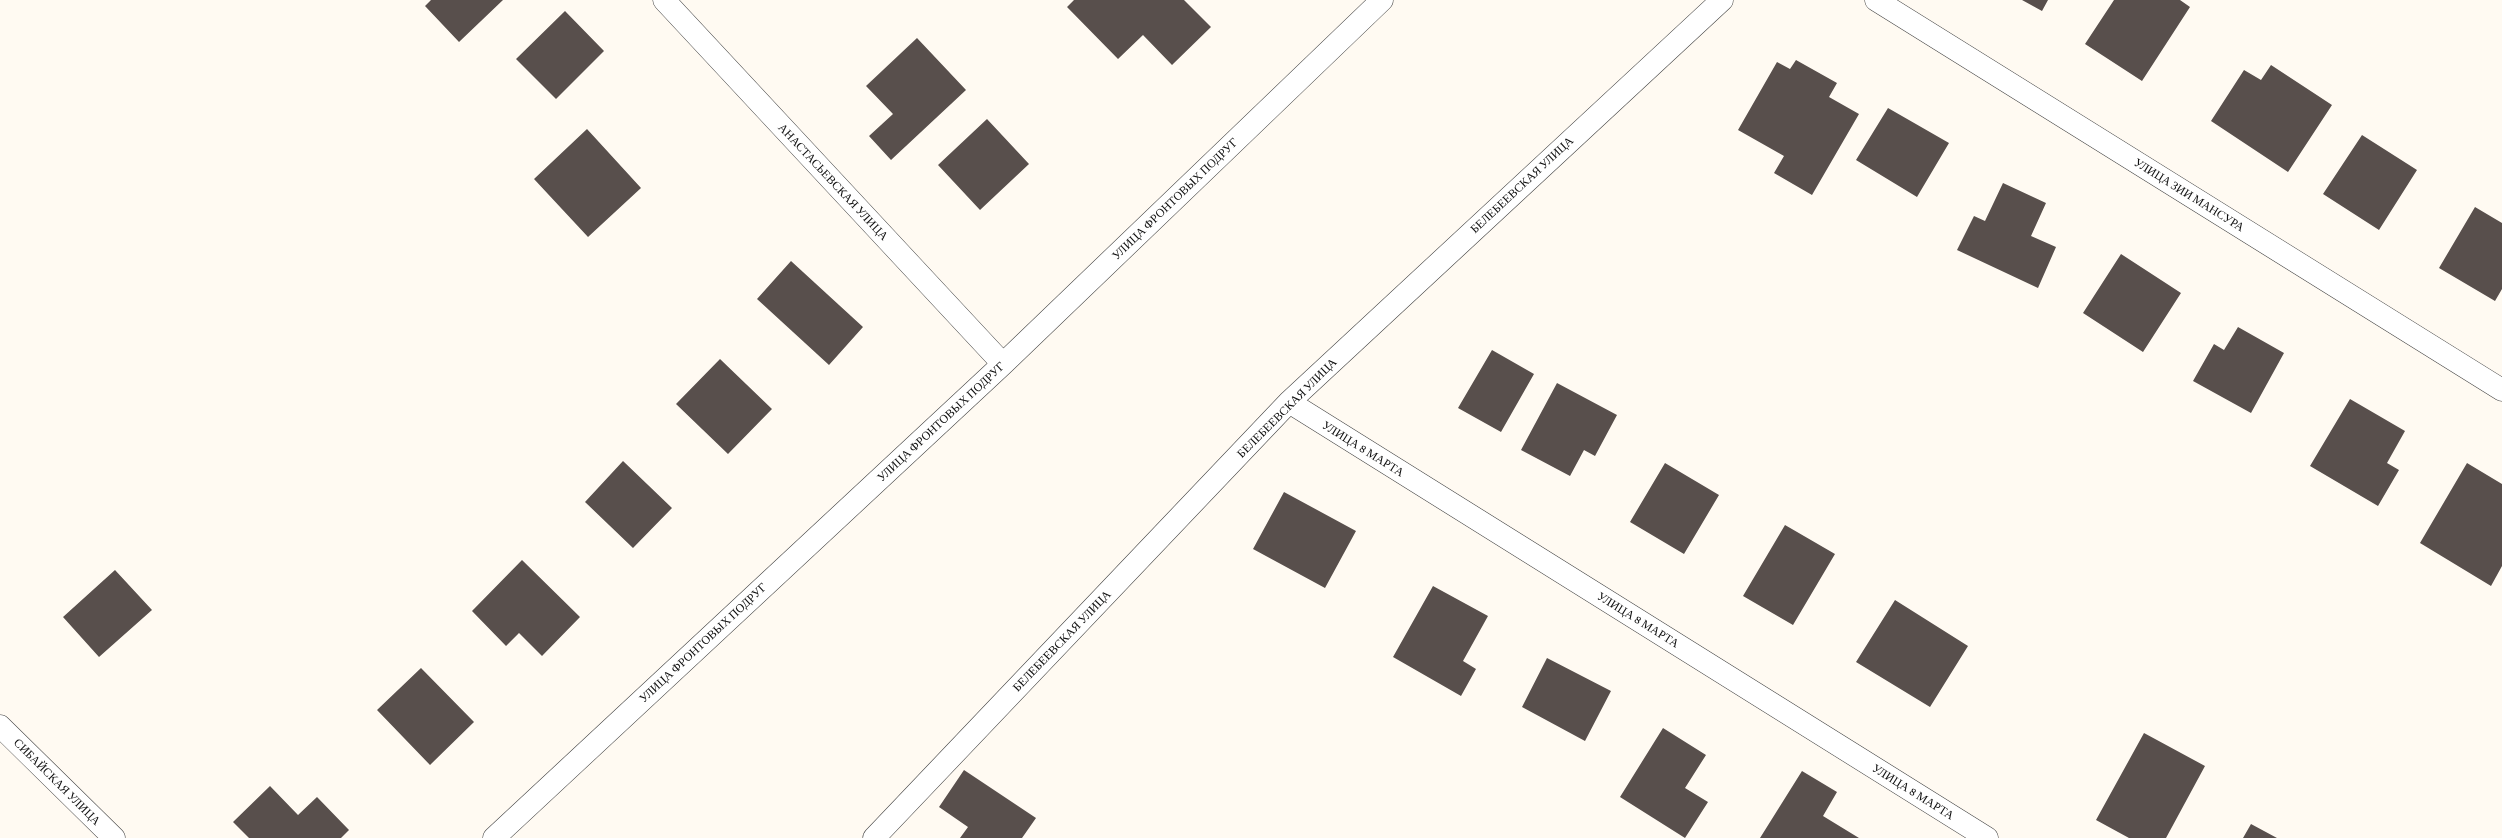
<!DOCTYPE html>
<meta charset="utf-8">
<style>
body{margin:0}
canvas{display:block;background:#fffaf2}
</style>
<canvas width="2502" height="838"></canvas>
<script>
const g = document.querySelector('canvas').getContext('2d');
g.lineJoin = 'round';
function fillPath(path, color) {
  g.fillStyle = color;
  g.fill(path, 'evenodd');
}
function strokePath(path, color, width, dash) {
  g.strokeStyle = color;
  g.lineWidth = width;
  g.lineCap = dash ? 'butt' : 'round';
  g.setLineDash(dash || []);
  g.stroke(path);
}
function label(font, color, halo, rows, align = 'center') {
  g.font = font + ' "Crimson Pro",serif';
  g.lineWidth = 4;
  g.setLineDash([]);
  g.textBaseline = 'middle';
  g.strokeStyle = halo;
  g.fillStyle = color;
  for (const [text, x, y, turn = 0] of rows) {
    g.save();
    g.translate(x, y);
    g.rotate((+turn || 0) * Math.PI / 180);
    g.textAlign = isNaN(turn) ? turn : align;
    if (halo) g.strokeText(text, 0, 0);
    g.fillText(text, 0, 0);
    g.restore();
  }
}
fillPath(new Path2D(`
 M431 0H503L459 42 425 6Z
 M1074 0H1184L1211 27 1172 65 1143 35 1118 59 1067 7Z
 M2022 0H2048L2042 11Z
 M2114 0H2180L2190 7 2142 81 2085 44Z
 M565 11 604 51 556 99 516 59Z
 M917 38 966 90 891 160 869 136 893 114 866 86Z
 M1796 60 1837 83 1829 97 1859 114 1812 195 1774 173 1784 156 1738 130 1777 62 1790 69Z
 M2271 65 2332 105 2288 172 2211 121 2244 70 2261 80Z
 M1888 108 1949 143 1917 197 1856 160Z
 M987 119 1029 164 980 210 938 165Z
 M587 129 641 188 588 237 534 179Z
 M2362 135 2417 170 2379 230 2323 194Z
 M2003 183 2046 203 2031 236 2056 247 2038 288 1957 250 1974 216 1985 221Z
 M2475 207 2502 223V289L2495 301 2439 268Z
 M2121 254 2181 293 2143 352 2083 313Z
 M791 261 863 327 829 365 757 299Z
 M2238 327 2284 353 2251 413 2193 381 2214 344 2224 350Z
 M1492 350 1534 374 1501 432 1458 408Z
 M720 359 772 409 728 454 676 404Z
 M1557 383 1617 415 1595 456 1584 450 1570 476 1521 450Z
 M2350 399 2405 431 2387 463 2399 470 2378 506 2310 466Z
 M623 461 672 508 633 548 585 502Z
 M1665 463 1719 495 1684 554 1630 522Z
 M2467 463 2502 484V566L2491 586 2420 543Z
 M1284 492 1356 531 1325 588 1253 549Z
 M1785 525 1835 554 1793 625 1743 596Z
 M522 560 580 617 542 656 519 633 506 646 472 611Z
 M115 570 152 610 99 657 63 617Z
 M1433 586 1488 616 1463 661 1476 669 1461 696 1393 657Z
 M1895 600 1968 646 1930 707 1856 662Z
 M1547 658 1611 691 1585 741 1522 707Z
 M421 668 474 722 430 765 377 710Z
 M1663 728 1706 755 1685 788 1708 802 1685 838 1620 797Z
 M2144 733 2205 766 2166 838H2129L2096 820Z
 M964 770 1036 818 1022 838H960L968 827 939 807Z
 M1802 771 1837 792 1823 816 1859 838H1760Z
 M270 786 298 815 317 797 349 830 341 838H249L233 822Z
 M2251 824 2277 838H2243Z`), '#584f4c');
const minor = new Path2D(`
 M664 0 1003 364
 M1876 0 2502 390
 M1289 402 1987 838
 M0 726 114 838
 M494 838 1003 364 1382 0
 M874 838 1289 402 1722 0`);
strokePath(minor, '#434343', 23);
strokePath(minor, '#fff', 22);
label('12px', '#101010', '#fff', [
 ["АНАСТАСЬЕВСКАЯ УЛИЦА",833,182,47],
 ["БЕЛЕБЕЕВСКАЯ УЛИЦА",1522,185,-43],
 ["УЛИЦА ЗИИ МАНСУРА",2189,195,32],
 ["УЛИЦА ФРОНТОВЫХ ПОДРУГ",1175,199,-44],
 ["БЕЛЕБЕЕВСКАЯ УЛИЦА",1287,408,-45],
 ["УЛИЦА ФРОНТОВЫХ ПОДРУГ",941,422,-43],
 ["УЛИЦА 8 МАРТА",1363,449,32],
 ["УЛИЦА 8 МАРТА",1638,620,32],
 ["БЕЛЕБЕЕВСКАЯ УЛИЦА",1062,641,-46],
 ["УЛИЦА ФРОНТОВЫХ ПОДРУГ",703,643,-43],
 ["СИБАЙСКАЯ УЛИЦА",57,782,45],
 ["УЛИЦА 8 МАРТА",1913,792,32]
]);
</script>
